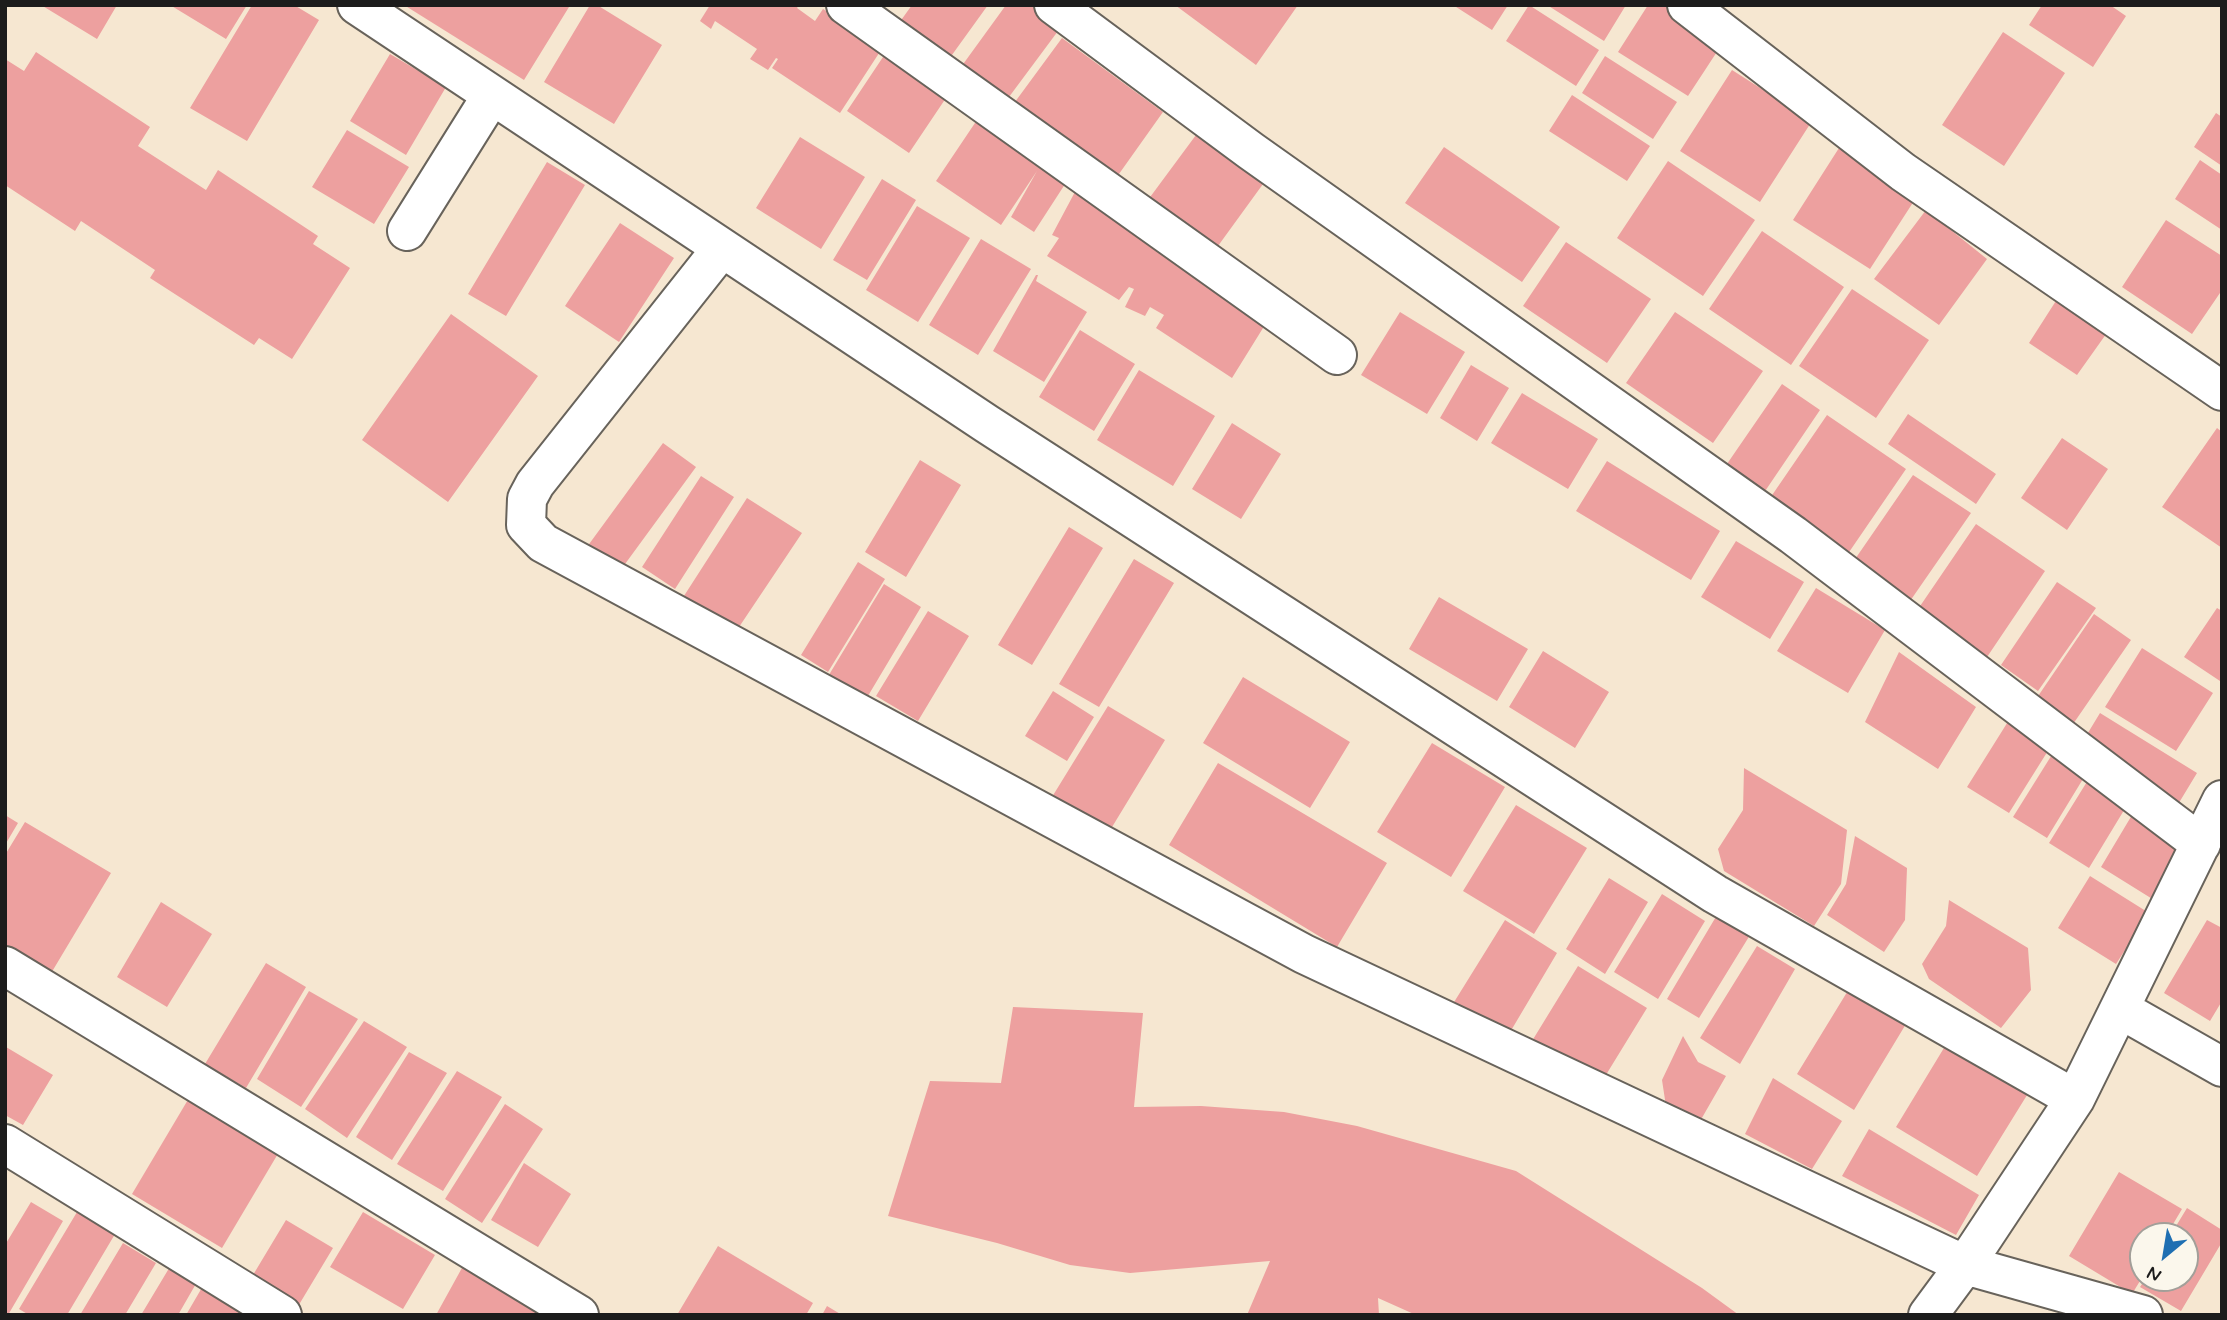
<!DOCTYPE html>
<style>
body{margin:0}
#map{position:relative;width:2227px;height:1320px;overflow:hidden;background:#f6e7d1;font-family:Mynerve,sans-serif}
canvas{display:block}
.frame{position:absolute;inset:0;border:7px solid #1c1c1c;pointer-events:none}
.north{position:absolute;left:2129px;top:1222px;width:70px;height:70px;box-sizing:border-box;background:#fbf7ec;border:2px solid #a29f99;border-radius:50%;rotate:210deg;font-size:19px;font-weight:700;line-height:28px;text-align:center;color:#1c1c1c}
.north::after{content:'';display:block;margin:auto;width:24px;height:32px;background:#1f6fb2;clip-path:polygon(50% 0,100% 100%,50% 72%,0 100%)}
</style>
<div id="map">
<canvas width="2227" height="1320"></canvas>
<div class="frame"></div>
<div class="north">N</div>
</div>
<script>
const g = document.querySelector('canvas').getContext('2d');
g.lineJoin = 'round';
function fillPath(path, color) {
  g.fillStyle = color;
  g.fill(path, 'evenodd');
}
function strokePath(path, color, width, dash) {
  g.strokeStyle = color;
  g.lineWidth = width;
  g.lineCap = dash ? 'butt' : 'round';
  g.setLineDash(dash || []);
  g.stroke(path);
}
fillPath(new Path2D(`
 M41 5H117L97 39Z
 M170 5H247L226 39Z
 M252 5H294L319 20 247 141 190 108Z
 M404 5H566L569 7 524 80Z
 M590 5H597L662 45 614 124 544 82Z
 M710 5H799L797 8 815 21 823 9 883 47 840 113 772 68 778 59 776 58 768 70 750 59 757 49 715 21 711 29 700 21Z
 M912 5H988L944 66 894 30Z
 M1006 5H1030L1061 27 1006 101 961 67Z
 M1175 5H1298L1256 65Z
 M1453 5H1508L1492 30Z
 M1529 5 1599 50 1576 86 1506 41Z
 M1547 5H1626L1604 41Z
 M1648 5H1675L1726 38 1688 96 1618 52Z
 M2042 5H2110L2126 16 2093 67 2029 25Z
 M2003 32 2065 73 2004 166 1942 125Z
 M1062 38 1163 112 1114 181 1012 106Z
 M887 51 950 92 909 153 847 111Z
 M36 52 150 127 138 146 206 190 218 170 318 236 313 244 350 268 292 359 259 338 254 345 150 278 155 270 81 221 75 231 5 185V59L24 71Z
 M390 54 446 87 406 155 350 121Z
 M1605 56 1677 102 1653 139 1582 93Z
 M1732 70 1812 121 1760 202 1680 151Z
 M1572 95 1650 146 1627 181 1549 131Z
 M2216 113 2222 117V166L2194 147Z
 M977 120 1069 178 1034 232 1011 217 1037 171 1001 225 936 181Z
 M347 130 409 167 374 224 312 187Z
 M1196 135 1263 184 1210 257 1142 208Z
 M800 137 865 177 821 249 756 208Z
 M1846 137 1923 187 1870 269 1793 220Z
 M1444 147 1560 227 1522 282 1405 203Z
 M2200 160 2222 175V230L2175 199Z
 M1668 161 1755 220 1703 296 1617 238Z
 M547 162 585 185 506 316 468 294Z
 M882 179 916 200 867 280 833 260Z
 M1076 190 1268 320 1232 378 1156 328 1164 315 1150 307 1145 316 1125 307 1134 289 1129 287 1119 300 1047 256 1059 238 1052 235Z
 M917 206 970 238 918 322 866 290Z
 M1926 210 1987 259 1939 325 1874 279Z
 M2166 220 2222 256V290L2192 334 2122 287Z
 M620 223 674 258 619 342 565 306Z
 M1762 231 1844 287 1791 365 1709 309Z
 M981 239 1031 269 978 355 929 325Z
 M1566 242 1651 299 1607 363 1523 306Z
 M1036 275H1038L1036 281 1087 312 1044 382 993 351Z
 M1852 289 1929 340 1876 418 1799 366Z
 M2061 293 2109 330 2077 375 2029 343Z
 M1400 312 1465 352 1427 414 1361 375Z
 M1675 312 1763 371 1713 443 1626 383Z
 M451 314 538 376 448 502 362 440Z
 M1080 330 1135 364 1094 431 1039 397Z
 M1471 365 1509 388 1477 441 1440 418Z
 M1139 370 1215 416 1173 486 1097 440Z
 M1782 384 1820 410 1757 503 1718 477Z
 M1522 393 1598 439 1568 489 1491 443Z
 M1908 414 1996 474 1976 504 1888 444Z
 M1827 415 1906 469 1845 558 1766 504Z
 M1232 423 1281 454 1241 519 1192 489Z
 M2217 428 2222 432V548L2162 507Z
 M2062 438 2108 469 2067 530 2021 498Z
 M663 443 696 467 617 575 584 551Z
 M920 460 961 485 906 577 865 552Z
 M1607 461 1720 531 1691 580 1576 511Z
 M1913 475 1971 513 1908 604 1851 565Z
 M701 476 734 497 675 589 642 567Z
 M747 498 802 533 735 633 682 599Z
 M1976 524 2045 571 1983 663 1914 615Z
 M1069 527 1103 548 1032 665 998 645Z
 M1736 541 1804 582 1770 639 1701 597Z
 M1134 559 1174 583 1099 707 1059 684Z
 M858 562 885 579 828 672 801 655Z
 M2057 582 2096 608 2038 691 2001 665Z
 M884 584 921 607 859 711 821 688Z
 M1816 588 1885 630 1848 693 1777 651Z
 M1439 597 1528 649 1497 701 1409 649Z
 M2217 608 2222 611 2220 681 2184 657Z
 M928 611 969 636 918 721 876 696Z
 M2094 614 2131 640 2071 727 2034 702Z
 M2142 648 2213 693 2176 751 2105 707Z
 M1543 651 1609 692 1575 748 1509 707Z
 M1899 652 1976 707 1938 769 1865 722Z
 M1243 677 1350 742 1310 808 1203 743Z
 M1053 691 1094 717 1067 761 1025 736Z
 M1108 706 1165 740 1109 832 1052 797Z
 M2100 713 2197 773 2177 806 2080 746Z
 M2009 720 2051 746 2009 813 1967 787Z
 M1432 743 1505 787 1451 877 1377 832Z
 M2053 753 2086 774 2047 838 2013 817Z
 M1218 763 1387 863 1337 947 1169 845Z
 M1744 768 1847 830 1841 884 1814 926 1724 871 1718 849 1743 810Z
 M2093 772 2132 797 2089 868 2049 843Z
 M1516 805 1587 848 1534 934 1463 891Z
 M2135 810 2189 843 2154 900 2101 867Z
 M5 815 18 823 5 845Z
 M25 822 111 873 50 975 5 948V855Z
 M1855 836 1907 868 1905 920 1884 952 1827 915 1846 884Z
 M2090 876 2149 913 2116 964 2058 928Z
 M1609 878 1648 902 1605 974 1566 949Z
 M1662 894 1705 921 1658 999 1614 972Z
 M1949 900 2028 948 2031 990 2001 1028 1929 979 1922 964 1946 926Z
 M161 902 212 934 167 1007 117 977Z
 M1717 915 1750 935 1699 1018 1667 999Z
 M1505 920 1557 953 1506 1039 1451 1007Z
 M2207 920 2222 928V1001L2210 1021 2164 993Z
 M1757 946 1795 969 1740 1064 1700 1038Z
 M266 963 306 987 246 1088 205 1064Z
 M1578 966 1647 1008 1601 1083 1532 1041Z
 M1852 984 1909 1019 1854 1110 1797 1074Z
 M309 991 358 1019 301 1107 257 1079Z
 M1013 1007 1143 1013 1134 1107 1201 1106 1284 1112 1357 1126 1516 1171 1702 1288 1739 1315H1416L1378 1298 1379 1315H1247L1270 1261 1130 1273 1070 1265 997 1243 888 1216 930 1081 1001 1083Z
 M364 1021 407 1047 347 1138 305 1109Z
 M1683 1036 1698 1062 1726 1076 1699 1123 1667 1113 1662 1080Z
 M1950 1038 2032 1087 1977 1176 1896 1127Z
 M6 1047 53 1075 23 1125 5 1115Z
 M409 1052 447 1073 392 1160 356 1137Z
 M457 1071 502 1097 443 1191 397 1164Z
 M1773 1078 1842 1121 1812 1169 1745 1134Z
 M189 1098 279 1152 222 1248 132 1194Z
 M505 1104 543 1129 482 1223 445 1199Z
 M1869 1129 1979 1195 1956 1235 1842 1176Z
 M524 1163 571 1194 538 1247 491 1220Z
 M2119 1172 2182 1209 2166 1236H2143V1276L2132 1294 2069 1256Z
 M31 1202 63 1221 8 1315H5V1245Z
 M80 1207 118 1229 67 1315H29L19 1309Z
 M2187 1208 2222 1230V1242L2181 1311 2140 1287 2146 1278H2185V1236H2170Z
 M363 1212 435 1255 403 1309 330 1267Z
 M286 1220 333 1248 297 1308 250 1280Z
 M123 1243 156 1263 125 1315H80Z
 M718 1246 813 1303 806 1315H677Z
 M468 1257 544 1315H436Z
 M171 1265 197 1282 178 1315H141Z
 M207 1279 263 1315H186Z
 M827 1306 842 1315H822Z`), '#eda09f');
const minor = new Path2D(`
 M357 5 987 424 1715 894 2075 1099
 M846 5 1337 355
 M1054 5 1251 151 1793 535 2201 844
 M1687 5 1903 172 2222 391
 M407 231 492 95
 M722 248 535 484 527 499 526 525 543 543 1304 954 1965 1265 2143 1315
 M5 966 579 1315
 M2120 1009 2222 1067
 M5 1144 282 1315
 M1928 1315 1965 1265 2075 1099 2222 800`);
strokePath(minor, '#68635b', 42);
strokePath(minor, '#fff', 38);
</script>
